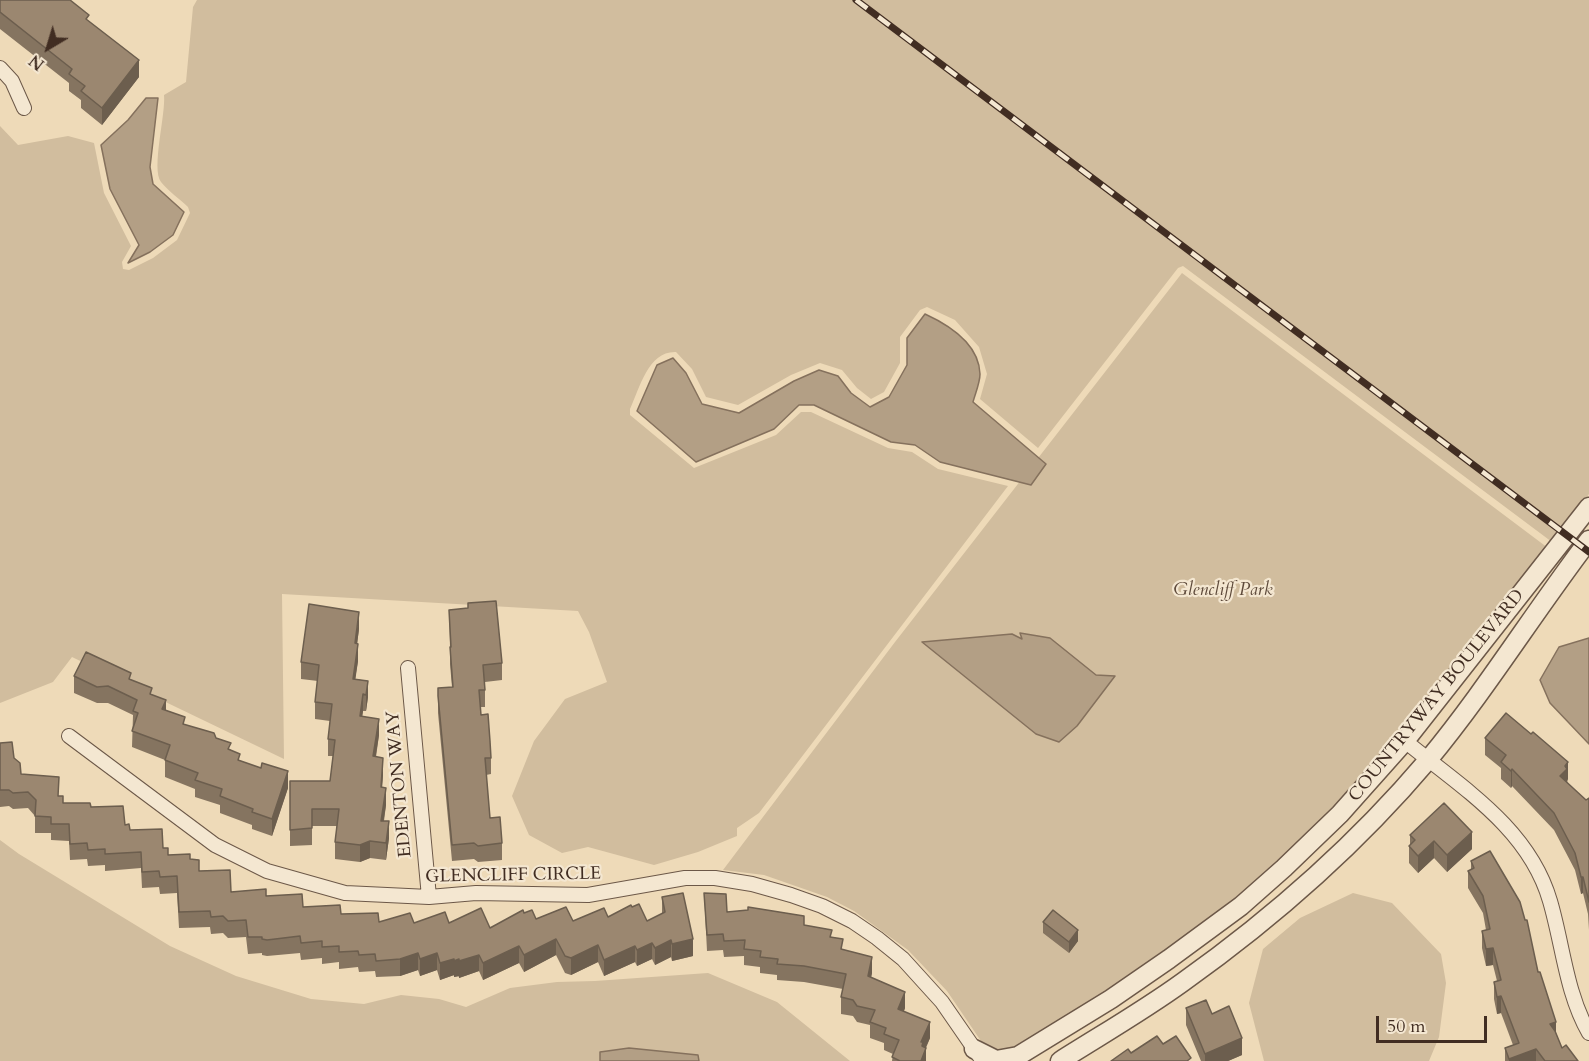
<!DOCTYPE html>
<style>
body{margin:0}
#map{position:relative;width:1589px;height:1061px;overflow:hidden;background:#eedab8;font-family:Cardo,serif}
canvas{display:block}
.north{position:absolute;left:18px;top:18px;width:60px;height:60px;-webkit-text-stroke:4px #f4e7d1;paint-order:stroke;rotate:218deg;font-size:16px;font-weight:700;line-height:24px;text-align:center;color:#412d22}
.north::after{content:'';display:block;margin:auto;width:21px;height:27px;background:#412d22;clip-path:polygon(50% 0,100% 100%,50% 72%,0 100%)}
.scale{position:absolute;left:1376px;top:1016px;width:111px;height:27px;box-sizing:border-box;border:3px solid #412d22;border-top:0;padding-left:8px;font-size:18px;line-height:21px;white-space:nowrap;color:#412d22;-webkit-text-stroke:4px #f4e7d1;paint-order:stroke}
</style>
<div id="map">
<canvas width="1589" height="1061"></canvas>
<div class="north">N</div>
<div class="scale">50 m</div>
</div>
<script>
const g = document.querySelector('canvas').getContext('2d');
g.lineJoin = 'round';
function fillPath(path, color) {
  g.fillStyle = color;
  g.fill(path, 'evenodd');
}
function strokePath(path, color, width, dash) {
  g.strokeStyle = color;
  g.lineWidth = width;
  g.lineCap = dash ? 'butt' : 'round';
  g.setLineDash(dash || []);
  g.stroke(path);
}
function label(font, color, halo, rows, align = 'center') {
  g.font = font + ' Cardo,serif';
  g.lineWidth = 4.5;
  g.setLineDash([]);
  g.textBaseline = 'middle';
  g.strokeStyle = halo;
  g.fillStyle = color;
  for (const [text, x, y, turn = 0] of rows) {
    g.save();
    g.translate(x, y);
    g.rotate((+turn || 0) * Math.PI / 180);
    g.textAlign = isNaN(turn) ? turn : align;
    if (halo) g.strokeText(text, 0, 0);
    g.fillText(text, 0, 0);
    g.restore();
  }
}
fillPath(new Path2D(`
 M197 0H1589V494L1552 542 1183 266 1178 268 1038 448 980 399 987 374 979 347 955 320 927 307 920 310 900 337V363L884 392 871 399 857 388 842 370 820 363 791 375 738 405 706 397 692 369 676 352C648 351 640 388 630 409V415L694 468 776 435 801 412H811L888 448 912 452 938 469 1008 486 759 813 737 828V836L698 852 654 865 588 847 562 853 529 835 512 796 534 741 565 699 607 682 589 632 578 611 282 594 284 759 72 657 53 682 0 703V126L18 145 68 136 94 143 104 193 131 246 122 262 123 269 129 270 153 258 177 240 190 213 188 207C180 199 168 191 161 182 151 169 166 114 164 95L186 82 193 7Z
 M1182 273 1548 548 1376 764 1318 825 1233 903 1123 980 1016 1050 1002 1053 988 1048 981 1041 947 991 908 950 854 911 827 897 764 875 723 870 895 642Z
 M0 840 19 854 170 946 236 976 311 999 364 1004 401 995 439 999 466 1007 510 988 557 982 595 981 708 973 777 1002 850 1061H0Z
 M1353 893 1392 903 1441 954 1446 983 1439 1037 1429 1061H1264L1249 1003 1263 949 1300 918Z`), '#d1bd9e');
const water = new Path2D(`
 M146 98H158L150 167 153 184 184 212 173 235 150 252 128 263 139 245 110 189 101 145 128 120Z
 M925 314C949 325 979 344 980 374 980 383 975 394 973 402L1046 464 1031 485 940 462 915 445 891 442 814 405H799L774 429 696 462 637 411 657 365 673 358 686 373 702 404 739 413 794 381 819 370 838 376 851 393 870 407 889 397 907 365V338Z
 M1020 633 1050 638 1096 675 1115 676 1077 726 1059 742 1036 734 922 642 1012 634 1022 639Z
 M1589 638V744L1550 703 1540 680 1559 647Z
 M629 1048 698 1055 699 1061H600V1052Z`);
fillPath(water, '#b39f85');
strokePath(water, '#85715d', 1.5);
const minor = new Path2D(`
 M0 68 12 81 24 108
 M408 668 429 897
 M69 736 215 845 267 871 345 893 429 897 476 893 588 895 685 878H715L752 884 791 895 822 906 852 921 877 938 903 959 942 1002 980 1057
 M1405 741C1461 787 1529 828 1550 901 1563 945 1566 993 1589 1033`);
const tertiary = new Path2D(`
 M974 1049 996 1060 1018 1056
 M1010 1061 1111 999 1169 959 1241 906 1284 868 1340 814 1405 741 1589 507
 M1060 1061C1101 1035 1143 1011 1183 982 1273 918 1356 845 1428 760 1486 690 1534 612 1589 540`);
strokePath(minor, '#6c5848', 16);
strokePath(tertiary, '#6c5848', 21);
strokePath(minor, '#f4e7d1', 14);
strokePath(tertiary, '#f4e7d1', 18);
const rail = new Path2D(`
 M856 0 1589 552`);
strokePath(rail, '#412d22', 7);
strokePath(rail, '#f4e7d1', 4.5, [14]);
fillPath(new Path2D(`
 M0 0 89 22 139 77 102 125 81 108V100L69 91V83L0 29Z
 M449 610 502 663V680L485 682V707H480L481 715 491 758V774L486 775 490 818 502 843V860L478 862 474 859 452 861 438 713V696L452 687 450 664V647Z
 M359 629 357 644 358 661 355 679 368 681V697L366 711H363L362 716 379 735 376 757 383 774 382 787 386 805 384 821 389 838 386 860 370 858 360 862 335 859V842L337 826H312V845L290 846V781H330L333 756H328V739L330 721 315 719V702L318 681 301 679V662Z
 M74 676 131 680 152 695 166 710 185 725 216 738 231 750 240 761 288 788 272 836 252 829V825L220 813V805L195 797V789L165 777V760L132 747 133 715 108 703H97L74 693Z
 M1485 738 1568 779 1567 783 1586 800 1589 798V930L1588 914 1583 893 1581 894 1575 870 1554 830 1512 786 1511 788 1501 779V768L1485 755Z
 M0 743 14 758 21 774 59 796 63 803 91 807 125 825 130 830 163 848 168 855 190 859 199 871 231 892 266 896 303 907 379 922 449 923 490 928 524 913 536 919 573 921 608 917 632 907 647 921 662 914V897L693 956 672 961 671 957 655 965 652 959 637 966 635 962 604 976 598 962 571 975 565 973 556 955 524 972 519 963 483 980 479 971 459 978V976L454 977V975L440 980 437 970 420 976 418 970 400 976 376 977 375 971 359 972 358 967 339 969V962L322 964V958L301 960 300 953 267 956 262 955V953L248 954 246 937 228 938 223 933 211 934 210 927 179 928 177 893 160 894 159 887 142 888 141 868 105 871V865L88 866 87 859 70 860 69 841 51 840V833H35V816L28 808 13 809 9 806 0 807Z
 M1410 835 1472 849 1447 872 1434 858 1418 873 1409 863V846L1410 845Z
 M1471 861 1538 972 1556 1033 1562 1048 1578 1061H1505V1048L1513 1045 1501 1013 1497 1014 1494 999V982L1497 981 1493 965 1486 966 1482 948V931L1486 930 1483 913 1468 888V871L1471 870Z
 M704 893 727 912 804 925 832 937 843 950 872 973 871 977 905 1008 904 1011 930 1038 926 1048V1061H892L893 1054 884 1050V1043L870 1038V1025L857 1022 853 1016 841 1014V997L843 989 804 982 777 980V975L760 973V967L744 965V956L724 957 723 950 707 951Z
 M1043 922 1078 941 1069 953 1043 933Z
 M1186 1008 1242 1055 1228 1061H1201L1186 1025Z`), '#857460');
fillPath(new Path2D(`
 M139 60V77L102 125V108Z
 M359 612V629L355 660V643Z
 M358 644V661L353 696V679Z
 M368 681V697L366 711V695Z
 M363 694V711L360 733V716Z
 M166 700V717L162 709Z
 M379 719V735L373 773V756Z
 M383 758V774L381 804V787Z
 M1568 762V779L1567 780V786L1560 776 1565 766Z
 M1512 769V786L1511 788V771Z
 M288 771V788L272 836V819Z
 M386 788V805L381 837V821Z
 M389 821V838L386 860V843Z
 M1472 832V849L1447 872V855Z
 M370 841V858L360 862V845Z
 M1434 841V858L1418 873V856Z
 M1581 877H1583V893L1581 894Z
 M1078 930V941L1069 953V942Z
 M556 939V955L524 972V955Z
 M693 939V956L672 961V944Z
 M671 940V957L655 965V948Z
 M652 943V959L637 966V950Z
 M598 945V962L571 975V958Z
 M519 946V963L483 980V963Z
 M635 946V962L604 976V960Z
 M1493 948V965L1486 966V949Z
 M418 953V970L400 976V959Z
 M437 953V970L420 976V959Z
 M479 955V971L459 978V961Z
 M872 957V973L868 992V976Z
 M454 959V975L440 980V963Z
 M459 959V976L454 977V961Z
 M905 992V1008L898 1025V1009Z
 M1501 996V1013L1497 1014V997Z
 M930 1022V1038L923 1053 926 1048V1061H921V1042Z
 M1556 1022V1039L1550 1024Z
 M1242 1038V1055L1228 1061H1205V1054Z
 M1536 1049V1061H1509V1059Z`), '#6c5e4e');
const building = new Path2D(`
 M0 0H70L89 15 86 19 139 60 102 108 81 91 85 86 69 74 72 69 0 12Z
 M496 601 502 663 483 665 485 690H479L481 715 488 714 490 741 491 758H485L490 818 500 817 502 843 478 846 474 843 452 845 438 696V688L453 687 450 647H451L449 610 468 608V603Z
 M309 604 359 612 355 643 358 644 353 679 368 681 366 695 363 694 360 716 379 719 373 756 383 758 381 787 386 788 381 821H389L386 843 370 841 360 845 335 842 339 809H312V828L290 830V781H330L335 740 328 739 332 704 315 702 319 665 301 662Z
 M86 652 131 673 129 679 152 688 150 694 166 700 162 709 185 717 183 724 214 733 216 738 231 743 228 749 240 754 238 760 261 768 262 763 288 771 272 819 252 812 253 809 220 796 222 789 195 780 198 773 165 760 170 745 132 731 138 713 133 711 137 700 108 686 97 687 74 676Z
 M1506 713 1531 734 1533 732 1568 762 1565 766 1567 769 1560 776 1586 800 1589 798V902L1583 877H1581L1575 853 1554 813 1512 769 1511 771 1501 762 1506 755 1485 738Z
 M12 742 14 758 20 763 21 774 59 777 58 796H63V803H90L91 807 123 806 125 825 129 824 130 830 162 829 163 848H168V855L190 854V859L199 860V871L230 870 231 892 266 889V896L302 894 303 907 340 905 341 914 378 913 379 922 410 913 414 923 445 912 449 923 481 908 490 928 523 910 524 913 532 910 536 919 566 907 573 921 604 908 608 917 631 905 632 907 639 904 647 921 665 912 662 897 683 893 693 939 672 944 671 940 655 948 652 943 637 950 635 946 604 960 598 945 571 958 565 956 556 939 524 955 519 946 483 963 479 955 459 961V959L454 961V959L440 963 437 953 420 959 418 953 400 959 376 961 375 954 359 955 358 951 339 952V946L322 947V941L301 943 300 936 267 940 262 939V937H248L246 920 228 921 223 916 211 917 210 911 179 912 177 876 160 877 159 871 142 872 141 852 105 854V849L88 850 87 843 70 844 69 824H51V817L35 816 36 800 28 792 13 793 9 790H0V743Z
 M1444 803 1472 832 1447 855 1434 841 1418 856 1409 846 1415 840 1410 835Z
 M1490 851 1520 902 1525 920H1527L1538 972H1540L1556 1022 1550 1024 1555 1031 1562 1048 1566 1045 1578 1061H1545L1536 1049 1509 1059 1505 1048 1519 1043 1501 996 1497 997 1494 982 1501 980 1493 948 1486 949 1482 931 1490 929 1483 896 1468 871 1474 868 1471 861Z
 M704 893 726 894 727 912 748 910V907L804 916V925L832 930 830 937 843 939 841 949 872 957 868 976 905 992 898 1009 930 1022 921 1042H923L922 1046 926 1048 921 1061H900L892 1057 899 1040 884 1034 886 1028 870 1022 875 1010 857 1006 853 1000 841 997 846 974 804 966 777 964 778 959 760 957 761 951 744 949 745 940 724 941 723 934 707 935Z
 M1053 910 1078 930 1069 942 1043 922Z
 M1206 1000 1212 1014 1229 1006 1242 1038 1205 1054 1186 1008Z
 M1157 1036 1163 1044 1176 1036 1191 1058 1187 1061H1111L1128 1049 1131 1053Z`);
fillPath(building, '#9b8770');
strokePath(building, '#6c5e4e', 1.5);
label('italic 18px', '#5e4a3b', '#f4e7d1', [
 ["Glencliff Park",1223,591]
]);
label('18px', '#412d22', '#f4e7d1', [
 ["COUNTRYWAY BOULEVARD",1437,696,-51],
 ["EDENTON WAY",400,784,-95],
 ["GLENCLIFF CIRCLE",513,876,-1]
]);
</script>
